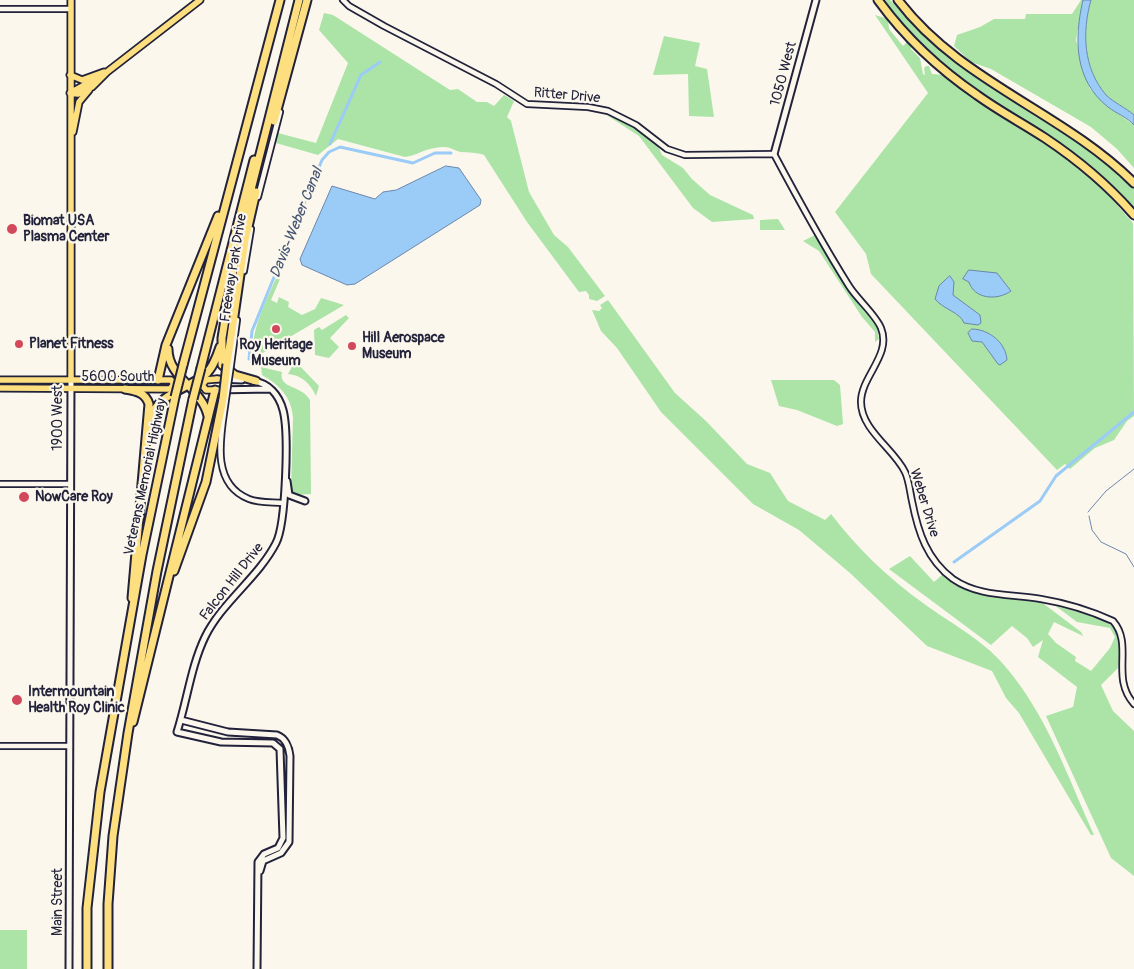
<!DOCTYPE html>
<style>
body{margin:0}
canvas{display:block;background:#fbf7ec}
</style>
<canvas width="1134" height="969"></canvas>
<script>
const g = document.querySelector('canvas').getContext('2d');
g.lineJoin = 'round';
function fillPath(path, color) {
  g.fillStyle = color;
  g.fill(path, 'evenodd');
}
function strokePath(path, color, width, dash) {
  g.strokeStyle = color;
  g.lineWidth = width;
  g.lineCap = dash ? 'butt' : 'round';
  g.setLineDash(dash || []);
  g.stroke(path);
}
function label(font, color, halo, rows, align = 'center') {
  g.font = font + ' Pangolin,sans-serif';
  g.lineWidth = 4.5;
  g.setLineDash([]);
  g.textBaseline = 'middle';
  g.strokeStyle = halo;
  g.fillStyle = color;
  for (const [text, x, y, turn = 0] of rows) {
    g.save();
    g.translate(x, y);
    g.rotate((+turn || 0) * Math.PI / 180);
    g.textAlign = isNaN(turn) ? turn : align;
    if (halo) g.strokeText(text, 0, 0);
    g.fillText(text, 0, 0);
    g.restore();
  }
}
fillPath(new Path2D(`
 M882 0H890L941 51 984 83 1075 137 1108 163 1134 188V207L1076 154 955 76 924 48Z
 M1081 0H1083L1076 40 1090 89 1109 107 1134 125V168L1117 149 1091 127 991 69 971 62 954 46 957 35 980 27 994 19H1025L1026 14H1072Z
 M1091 0H1134V115C1126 108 1113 102 1106 95 1083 68 1082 32 1091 0Z
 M324 13 333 15 450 90 458 89 477 102H487L494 106 504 95 514 101 507 117 511 121 529 192 554 235 568 247 605 296 597 301 589 299V295L586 291 579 292 527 222 484 155C476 152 469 153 461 152 449 149 451 145 435 148 424 149 416 156 405 157L338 139 318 155 276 143 278 133 316 143 348 63 319 30Z
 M875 15 888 19 889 29 903 46 907 42 911 44V49L920 58 923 74 925 75 924 68 926 66H929L932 74 944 75 1073 163 1103 189 1133 223 1134 416 1127 421 1114 440 1095 448 1070 469 1065 464 1057 470 871 274 866 254 835 212 928 93Z
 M664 36 700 43 695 66 707 69 714 117 689 116 688 74 653 75Z
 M605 114 638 128 659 148 662 155 683 168 692 179 710 195 753 215 754 219 712 222 693 208 639 136Z
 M778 219 785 230H760V220Z
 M815 235 856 300 876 323 879 339 875 342V332L862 317 819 251 803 241Z
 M276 278 280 279 271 300 277 303 279 297 289 302 288 307 302 315 315 309 321 298 344 305 256 357C246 338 268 298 276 278Z
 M608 300 675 393 706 421 747 464 770 473 788 501 825 520 831 514C857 548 888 578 923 603 950 623 982 639 1004 665 1046 713 1068 777 1094 835H1091L1019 713 1006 698 992 671 927 646 850 573 799 530 753 504 661 412 617 348 601 331 592 310 599 311 602 308 600 305Z
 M346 315 349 318 330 338 339 347 329 358 315 355 314 330 319 327 322 330Z
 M295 361 319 386 316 396C310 383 301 375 288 374Z
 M261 367 282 372C278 389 302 385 310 400L311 494 294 495 291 491 293 417C291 396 279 385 262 375Z
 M771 380H834L840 385 843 424 837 426 797 410 779 406Z
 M910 556 934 582 943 574 968 590 984 595 1040 601 1081 632 1083 636 1054 622 1048 634 1056 643 1076 657 1075 661 1091 671 1110 648 1115 637 1110 628 1077 622 1053 604 1103 620 1118 630 1121 640 1118 668 1101 685 1113 711 1134 731V876L1111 858 1046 716 1073 707 1077 687 1038 657 1043 640 1033 647 1027 638 1012 626 991 645 889 569Z
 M0 930H27V969H0Z`), '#ace4a8');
const water = new Path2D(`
 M1083 0H1091C1082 32 1083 68 1106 95 1113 102 1126 108 1134 115V125C1127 117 1117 114 1108 107 1074 80 1074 39 1083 0Z
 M446 166 459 168 481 200 480 205 355 284 347 285 302 265 300 259 332 186 375 199 383 192 396 190Z
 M969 270 997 273 1011 291C997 301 974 299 969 282L963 279Z
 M950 276 954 282 953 295 980 315 981 323 978 325 964 323C960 312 944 310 935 299L939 286Z
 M972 329C989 329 1006 343 1007 360L1000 365 998 364 982 342 972 341 968 333Z`);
fillPath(water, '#9bcbf7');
strokePath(water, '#6b87ac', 1);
strokePath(new Path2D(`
 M1088 512 1106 491 1134 469
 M1089 516 1092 530 1101 542 1126 554 1134 567`), '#6b87ac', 1);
strokePath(new Path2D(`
 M330 144 361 75 380 62
 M249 359 252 331 322 160 329 152 340 147 413 163 435 153H451
 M954 562 1040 501 1056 476 1134 412`), '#9bcbf7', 3);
const tertiary = new Path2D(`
 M343 0 349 6 384 26 496 84 527 104 588 107 608 111 636 125 667 149 685 155 774 154C798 199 822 243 849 286 857 299 876 315 881 328 892 355 861 376 861 402 861 430 894 449 905 472 909 480 910 492 912 501 918 532 927 560 953 579 979 597 1011 594 1041 599 1065 603 1091 611 1113 621 1134 645 1110 677 1134 704
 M0 9H71
 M258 197 280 112
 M244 271 251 229
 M231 365 237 320
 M226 399C222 431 208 483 249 499 259 503 272 502 283 503
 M0 484H70
 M0 746H70`);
const secondary = new Path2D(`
 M774 154 816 0
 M217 379 242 380
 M253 381C269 383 279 395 283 410 289 432 286 524 276 543 258 578 222 602 205 637 191 666 187 701 177 732L221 742 273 743 280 749 283 838 278 848 264 854 258 862 257 969
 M215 390 270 389
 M287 481 289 495 305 501
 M181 720 228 732 277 735C285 738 289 747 290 756L289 842 281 853 263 861 260 871
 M69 969 71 380`);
const primary = new Path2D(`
 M70 75 82 80 104 72
 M72 92 97 78
 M70 93 78 94 92 87 107 72 200 0
 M73 132 79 102 89 90
 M0 380H171L174 384H181
 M71 380V0
 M193 385H202L206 390H215
 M202 385 206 380 217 379
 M0 388 170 389 174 384`);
const motorway = new Path2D(`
 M878 0C905 37 939 69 977 95 999 111 1022 123 1045 138 1078 160 1108 185 1134 215
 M898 0C960 82 1063 112 1134 183
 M274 121 307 0
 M168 349C168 378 202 388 208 416
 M227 364 245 240 256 192
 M183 365 280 0
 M201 368 254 160
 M158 380 166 345 218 216
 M256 381 235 375 222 365V338L237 245 299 0
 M125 389C136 391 145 392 149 404L132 598
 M150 418C159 394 186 389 205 375 213 368 217 356 220 347
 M174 571 206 482 223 399
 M133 722 215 390
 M87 969V908L100 792 142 555 175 397
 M108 969V904L113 836 128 733 157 571 193 399`);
strokePath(tertiary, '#22223b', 8);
strokePath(secondary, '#22223b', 9);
strokePath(primary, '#22223b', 9);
strokePath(motorway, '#22223b', 11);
strokePath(tertiary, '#fbf7ec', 4.5);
strokePath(secondary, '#fbf7ec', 5);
strokePath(primary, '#fddf80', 5.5);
strokePath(motorway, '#fddf80', 7);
const tertiaryBridge = new Path2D(`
 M226 399 231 365`);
const motorwayBridge = new Path2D(`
 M175 397 183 365
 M193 399 201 368
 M223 399 227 364`);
strokePath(tertiaryBridge, '#22223b', 8, []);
strokePath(motorwayBridge, '#22223b', 11, []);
strokePath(tertiaryBridge, '#fbf7ec', 4.5);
strokePath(motorwayBridge, '#fddf80', 7);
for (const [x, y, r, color] of [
 [12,229,6,"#d1495b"],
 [276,329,5,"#d1495b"],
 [19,344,5,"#d1495b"],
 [352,346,5,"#d1495b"],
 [24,497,6,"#d1495b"],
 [17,700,6,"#d1495b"]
]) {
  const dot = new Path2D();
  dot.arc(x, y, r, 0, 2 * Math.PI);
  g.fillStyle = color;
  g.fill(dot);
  strokePath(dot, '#fbf7ec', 2);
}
label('14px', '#22223b', '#fbf7ec', [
 ["1050 West",784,74,-75],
 ["Ritter Drive",567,96,5],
 ["Freeway Park Drive",234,268,-81],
 ["5600 South",118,377],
 ["1900 West",58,418,-90],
 ["Veterans Memorial Highway",146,477,-78],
 ["Weber Drive",924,503,73],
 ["Falcon Hill Drive",232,582,-52],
 ["Main Street",58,902,-90]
]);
label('bold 14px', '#22223b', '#fbf7ec', [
 ["Biomat USA",23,221],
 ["Plasma Center",23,237],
 ["Hill Aerospace",362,338],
 ["Museum",362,354],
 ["Planet Fitness",29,344],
 ["Roy Heritage",276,345,"center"],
 ["Museum",276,361,"center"],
 ["NowCare Roy",35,497],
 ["Intermountain",28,692],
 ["Health Roy Clinic",28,708]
], 'left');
label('italic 15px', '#465573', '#fbf7ec', [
 ["Davis-Weber Canal",297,223,-68]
]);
</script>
